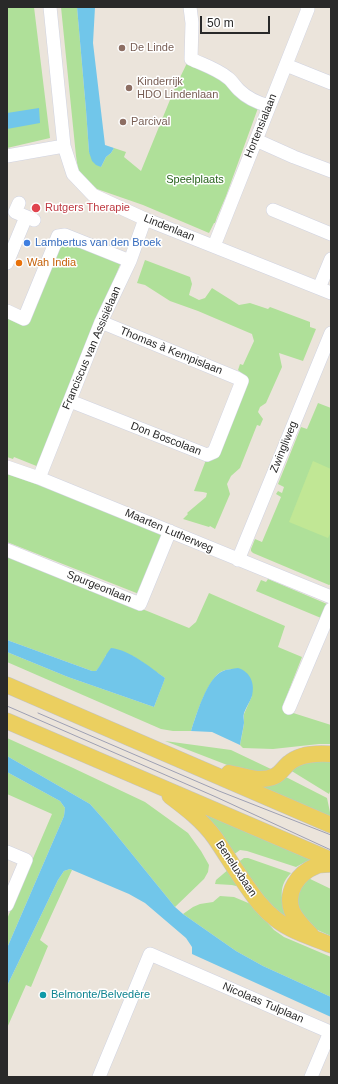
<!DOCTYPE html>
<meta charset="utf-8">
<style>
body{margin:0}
#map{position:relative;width:338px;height:1084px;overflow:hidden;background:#ebe4db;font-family:Helvetica,sans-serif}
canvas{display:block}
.frame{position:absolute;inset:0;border:8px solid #292929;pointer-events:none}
.scale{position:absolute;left:200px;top:16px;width:70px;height:18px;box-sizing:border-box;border:2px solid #292929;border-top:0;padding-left:5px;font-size:12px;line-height:14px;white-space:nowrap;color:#292929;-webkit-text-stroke:3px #fff;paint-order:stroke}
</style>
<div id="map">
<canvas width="338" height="1084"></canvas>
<div class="frame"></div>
<div class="scale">50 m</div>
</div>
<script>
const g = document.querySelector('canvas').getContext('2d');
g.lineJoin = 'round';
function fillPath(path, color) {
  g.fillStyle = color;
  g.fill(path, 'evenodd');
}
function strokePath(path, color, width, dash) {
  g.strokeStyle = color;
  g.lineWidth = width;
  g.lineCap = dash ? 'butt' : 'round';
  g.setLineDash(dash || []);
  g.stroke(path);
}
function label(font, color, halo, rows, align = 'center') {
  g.font = font + ' Helvetica,sans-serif';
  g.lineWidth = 3;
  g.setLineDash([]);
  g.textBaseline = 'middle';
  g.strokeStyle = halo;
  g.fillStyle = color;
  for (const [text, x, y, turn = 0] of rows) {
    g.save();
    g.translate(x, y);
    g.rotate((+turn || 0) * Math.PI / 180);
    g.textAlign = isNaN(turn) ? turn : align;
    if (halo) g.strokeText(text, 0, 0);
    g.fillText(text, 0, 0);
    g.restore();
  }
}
fillPath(new Path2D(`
 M7 7H34L50 138 7 148Z
 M61 7H77L86 110 89 152 101 167 106 157 111 153 114 148 126 152 124 157 141 171 174 90 187 63 213 75 227 84 258 108 226 196 217 217 215 223H214L209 233 143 205 97 189 84 178 78 169 76 156Z
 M63 235 122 260 39 467 14 457 13 459 7 457V314L26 324Z
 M145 260 190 277 192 284 189 295 199 300 205 298 212 288 239 305 250 303 268 309 270 307 310 322V327L316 329 303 361 279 353 282 367 266 403 260 407 258 412 263 419 260 426 257 425 240 468 231 476 227 484 230 494 215 529 210 526 209 527 183 519 188 514 187 513 206 497 207 493 203 492 194 491 206 460 245 377 238 370 240 364 243 365 254 341 252 334 198 311 170 301 145 285 137 283Z
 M318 403 331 408V584L329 585 253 553 251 551V549L255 539 262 542 281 497 276 494 278 491 282 493 284 487 278 484 301 427 307 429Z
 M7 472 163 534 139 594 7 542Z
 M7 554 189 628 196 622 209 593 285 626 278 647 302 657 282 708 290 712 331 725V744H319L273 749 243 748 240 745 244 724V714L252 696 231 669C225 670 220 671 216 676 205 688 196 715 191 731H173L161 729 7 662V652L68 677 154 707 165 678 133 656 106 655 101 665 96 671H92L7 640Z
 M268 579 327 604 321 618 256 591 261 580 266 582Z
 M7 738 71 767 145 802 188 833 201 851 209 865 208 872 204 879 175 907 106 822 90 804 7 756Z
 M165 741 231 750 273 770 268 773 235 768Z
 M331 758V789L329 794 290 770 301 760Z
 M7 772 60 801 65 808 64 816 7 948V919L52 814 7 794Z
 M282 775 327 798 331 817 245 782Z
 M195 809 315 860 307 861 296 867 247 851 240 850 233 855Z
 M244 858H248L291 873C275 889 283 905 291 923L276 912 237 863Z
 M70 869 72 870 40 940 48 946 31 987 26 985 7 1028V986L58 880 64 871Z
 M229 869 240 887 232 885 215 884 216 880Z
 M306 877 331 889V936L313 928 298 910 295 891Z
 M220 896 234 897 253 905 265 920 274 930 284 937 331 957V997L263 966 236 951 183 914 193 907 200 904 213 902Z`), '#afe099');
fillPath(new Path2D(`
 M313 461 331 469V532L328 538 289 522Z`), '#c1e795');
fillPath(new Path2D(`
 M77 7H95L93 43 105 145 114 148 111 153 106 157 101 167 96 165 92 161 89 152 86 110Z
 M39 108 40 123 7 129V113Z
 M7 640 92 671H96C102 664 105 655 111 648 130 650 150 667 165 678L164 681 154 707 68 677 7 652Z
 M238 668C251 672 255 684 252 696 250 702 246 707 244 713 243 716 244 720 244 723 243 730 241 738 240 745L212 732 191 731C196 716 207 677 223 671 227 669 233 669 238 668Z
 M7 756 90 804 106 822 175 907 183 914 236 951 263 966 331 997V1017L192 954V947L186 938 145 903 129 894 70 869 64 871 58 880 7 986V948L64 816 65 808 60 801 7 772Z`), '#71c6ea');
const minor = new Path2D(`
 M50 7 64 146 73 174 93 195 145 219 331 293
 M190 7 192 23 191 59C204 65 217 69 228 78 232 81 235 86 239 90 247 98 258 103 269 106
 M286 65 331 83
 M256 140 294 157 331 171
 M7 156 64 146
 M19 203 15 212 34 220
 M273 210 331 234
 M214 246 308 9 307 7
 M7 263 26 217
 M319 288 331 259
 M7 311 24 319 58 236 65 235 130 261
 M70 401 207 455 214 452 242 381 237 378 101 322
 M7 467 39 478 331 597
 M39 478 101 322 130 261 145 219
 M7 550 140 604 170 531
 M238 560 331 333
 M289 708 331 609
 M7 852 26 860 7 905
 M99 1077 150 954 330 1032 311 1077`);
const major = new Path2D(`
 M7 685 331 825
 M7 721 331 860
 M229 773C244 776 260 783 275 776 281 773 284 767 289 763 299 754 318 753 331 754
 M170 796C186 808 203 821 215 838 230 860 243 883 260 904 264 908 267 912 271 915 288 931 310 936 331 945
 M311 935C304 928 296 920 292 911 285 892 298 873 316 866 320 864 326 865 331 864`);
strokePath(minor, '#d0d3e1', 14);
strokePath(major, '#c3c3c3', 17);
strokePath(minor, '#fff', 13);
strokePath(major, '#ebcf5f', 16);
strokePath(new Path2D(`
 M7 706 216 797 331 850
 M38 713 219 791 331 835`), '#9ea0b3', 1);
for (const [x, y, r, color] of [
 [122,48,4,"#8d6e63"],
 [129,88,4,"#8d6e63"],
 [123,122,4,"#8d6e63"],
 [36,208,5,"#e0444e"],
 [27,243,4,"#3f7fe0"],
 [19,263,4,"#e8710a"],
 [43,995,4,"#0f9aa8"]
]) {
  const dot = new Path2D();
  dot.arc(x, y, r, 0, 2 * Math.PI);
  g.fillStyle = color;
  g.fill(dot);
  strokePath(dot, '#fff', 1.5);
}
label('11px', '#785e54', '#fff', [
 ["De Linde",130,48],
 ["Kinderrijk",137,82],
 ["HDO Lindenlaan",137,95],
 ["Parcival",131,122]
], 'left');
label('11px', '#292929', '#fff', [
 ["Hortensialaan",261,126,-68],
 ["Lindenlaan",169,228,22],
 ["Franciscus van Assisiëlaan",92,348,-67],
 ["Thomas à Kempislaan",171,351,22],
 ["Don Boscolaan",166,439,21],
 ["Zwingliweg",284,447,-68],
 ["Maarten Lutherweg",169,531,23],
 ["Spurgeonlaan",99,587,22],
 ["Beneluxbaan",236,869,56],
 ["Nicolaas Tulplaan",263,1003,23]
]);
label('11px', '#28631c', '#fff', [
 ["Speelplaats",195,180]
]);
label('11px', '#be3a42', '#fff', [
 ["Rutgers Therapie",45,208]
], 'left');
label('11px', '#366cbe', '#fff', [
 ["Lambertus van den Broek",35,243]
], 'left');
label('11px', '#c56008', '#fff', [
 ["Wah India",27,263]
], 'left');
label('11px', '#0d838f', '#fff', [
 ["Belmonte/Belvedère",51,995]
], 'left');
</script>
